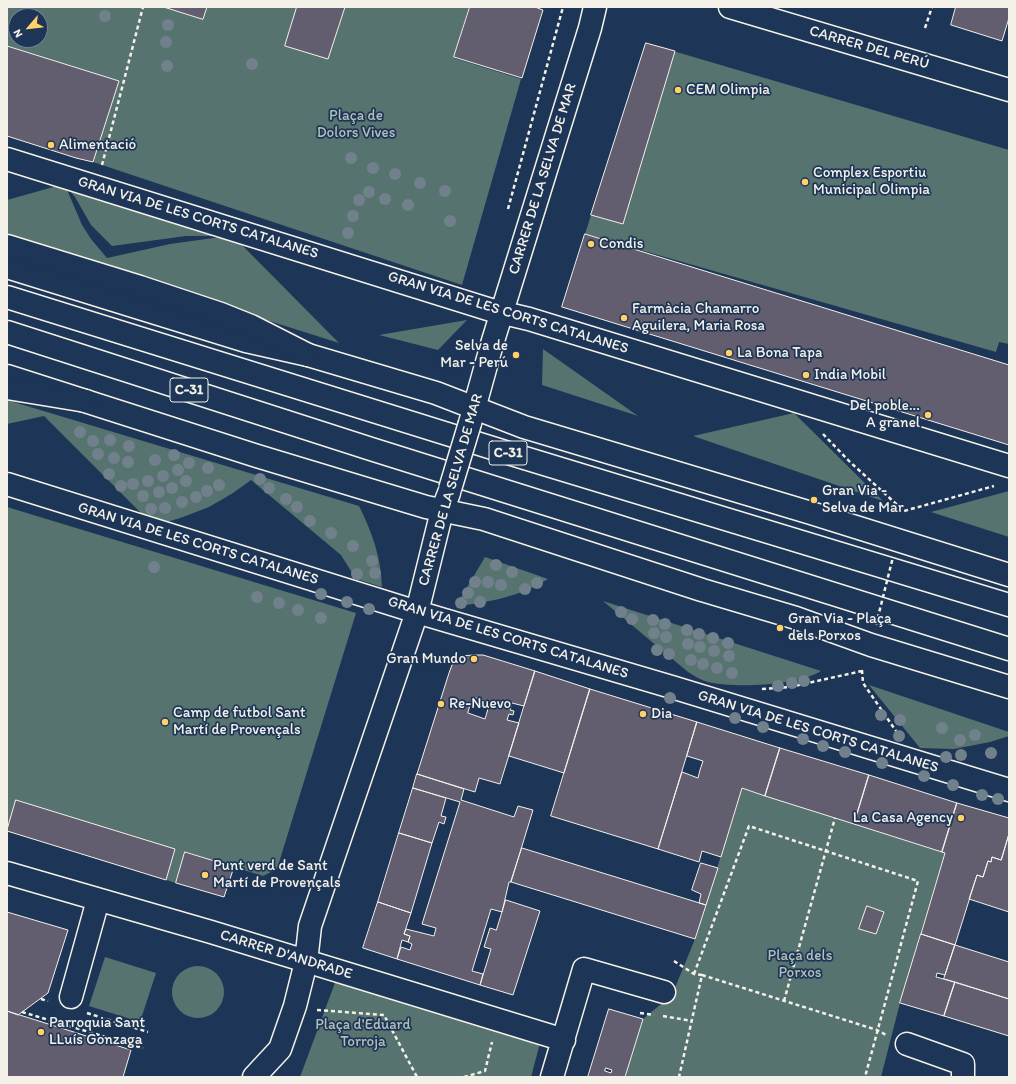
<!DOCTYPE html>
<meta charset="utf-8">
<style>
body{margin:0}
#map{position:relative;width:1016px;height:1084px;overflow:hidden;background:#1d3557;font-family:Itim,sans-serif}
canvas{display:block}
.frame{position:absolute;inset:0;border:8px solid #f4f1e8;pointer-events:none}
.north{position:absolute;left:8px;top:8px;width:40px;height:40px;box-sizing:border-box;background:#1d3557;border:1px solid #738091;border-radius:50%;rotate:242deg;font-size:11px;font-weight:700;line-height:16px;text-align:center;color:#f4f1e8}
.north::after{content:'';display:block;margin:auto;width:14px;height:18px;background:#ffd166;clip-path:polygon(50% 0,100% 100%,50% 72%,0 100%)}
</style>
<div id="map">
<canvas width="1016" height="1084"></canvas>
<div class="frame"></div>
<div class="north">N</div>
</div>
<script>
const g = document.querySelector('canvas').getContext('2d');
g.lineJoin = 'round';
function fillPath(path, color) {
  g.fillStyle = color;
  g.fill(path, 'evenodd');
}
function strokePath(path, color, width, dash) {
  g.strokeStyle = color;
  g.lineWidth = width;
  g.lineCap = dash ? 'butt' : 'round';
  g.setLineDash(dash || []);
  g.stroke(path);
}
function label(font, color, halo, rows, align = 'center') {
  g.font = font + ' Itim,sans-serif';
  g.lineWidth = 3.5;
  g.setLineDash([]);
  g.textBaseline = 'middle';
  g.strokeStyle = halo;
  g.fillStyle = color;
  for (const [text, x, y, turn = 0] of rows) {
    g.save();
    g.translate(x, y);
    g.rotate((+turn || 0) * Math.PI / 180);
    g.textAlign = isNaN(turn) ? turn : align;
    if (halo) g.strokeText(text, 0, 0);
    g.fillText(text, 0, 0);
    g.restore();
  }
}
fillPath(new Path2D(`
 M7 7H469L454 58 521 79 462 285 93 162 119 81 7 46ZM16 16H40V40H16Z
 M646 43 1009 150V344L999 342 996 352 585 234Z
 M64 184 233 236 339 343 7 238V200ZM65 185 75 197 91 225 112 246 186 236H228L170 244 107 258 91 239 82 225Z
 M467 320 438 350 379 335Z
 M543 349 638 416 542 385Z
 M7 400 359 506C372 532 381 557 382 587L356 579 341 555 251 480 233 493 209 507 183 517 164 523 145 517 44 416 7 424Z
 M794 413 883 501 693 436Z
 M1009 491V537L931 512Z
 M7 507 356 613 277 869 263 876 186 852 176 883 7 831Z
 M485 557 548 579C521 596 488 603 456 606Z
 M603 601 821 671C798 685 740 688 713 683 704 682 696 677 688 672Z
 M869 685 1009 732V736L990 742 954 749 920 748Z
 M742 788 945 853 900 1003 881 1077H625L643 1019 672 995 695 939Z
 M105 957 156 973 140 1022 89 1006Z
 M172 992a26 26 0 1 1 52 0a26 26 0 1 1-52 0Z
 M336 980 540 1043 531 1077H300Z`), '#577370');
const building = new Path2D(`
 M164 7H207L203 19Z
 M297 7H345L328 59 285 46Z
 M470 7H535L543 10 522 78 454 57Z
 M956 7H1009V18L1002 41 951 25Z
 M646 43 675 51 623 224 591 215Z
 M7 46 119 81 93 162 76 158 7 136Z
 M585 234 1009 365V445L562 307Z
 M474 655H483L535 671 524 706 512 703 510 710 514 711 513 715 509 714 507 720 519 723 500 784 479 778 475 792 417 774 449 673 452 665 463 656ZM473 697 490 702 485 719 468 713Z
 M535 671 590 689 564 773 509 756Z
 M590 689 697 722 658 849 551 816Z
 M697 722 780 748 765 796 742 788 721 857 702 851 699 862 658 849 682 772 698 778 700 770 703 761 687 756Z
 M780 748 869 775 854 824 765 796Z
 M417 774 464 789 461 800 514 817 518 806 533 810 511 882H509L502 912 491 909 472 971 483 974 480 985 397 959 401 947 410 950 412 944 408 942 410 936 404 934 406 929 434 936 436 928 422 924 460 802 413 788Z
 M869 775 957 803 942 852 854 824Z
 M413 788 446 798 441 816 446 817 444 824 439 822 432 843 399 833Z
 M16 800 175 849 166 880 7 831Z
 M957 803 1009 818V834L1001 860 992 857 991 862 988 861 983 877 977 875 955 945 921 934 945 853 942 852Z
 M399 833 432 843 411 913 378 902Z
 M1009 834V912L969 899 977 875 983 877 988 861 991 862 992 857 1001 860Z
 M522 848 706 905 695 939 511 882Z
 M185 852 234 867 224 897 176 883Z
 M701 863 718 868 706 905 699 903 701 894 692 890Z
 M506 900 540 911 513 995 480 985 491 949 484 947 490 928 496 930Z
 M378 902 411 913 404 934 410 936 408 942 402 940 397 959 363 948Z
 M867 906 884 912 876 934 859 929Z
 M7 912 68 930 48 993 18 1015 7 1011Z
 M921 934 955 945 945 975 937 973 936 977 955 982 944 1016 900 1003Z
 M955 945 1009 962V999L944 979Z
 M955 982 1009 999V1036L944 1016Z
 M609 1009 643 1019 625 1077H588ZM606 1068 612 1070 611 1073 605 1071Z
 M7 1011 131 1050 123 1077H7Z`);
fillPath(building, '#625e6f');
strokePath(building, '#f4f1e8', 1);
const minor = new Path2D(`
 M730 7 1009 90
 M7 159 491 310 529 319 1009 466
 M470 423 492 344 590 28 595 7
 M7 484 417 612 675 688 1009 790
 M7 873 211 932 564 1040
 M71 997 98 900
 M907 1044 963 1064V1077
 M254 1077 280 1049 295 1006 306 962 310 926 417 612 442 511 449 493
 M552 1077 584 969 664 992`);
const major = new Path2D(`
 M7 267 246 341 308 355 436 393 524 427 811 513 1009 575
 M7 376 257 456 426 507 484 519 702 590 796 618 871 645 1009 687`);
const highway = new Path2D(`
 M7 246 140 287 221 314 251 326 308 355
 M7 297 518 456 1009 605
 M7 332 371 449 1009 649
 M7 388 86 401`);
strokePath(minor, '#f4f1e8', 25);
strokePath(major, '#f4f1e8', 25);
strokePath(highway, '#f4f1e8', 25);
strokePath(new Path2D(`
 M925 28 932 7
 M102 165 143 7
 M508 209 563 7
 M823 434 850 462 904 511 994 486
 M862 670 863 683 896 731
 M762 689 790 687 862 671
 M674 961 694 974 702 975 679 1077
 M694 974 749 826 918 881 865 1077
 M702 975 877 1030 886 1035
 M41 999 48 1001
 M784 1001 835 818
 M317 1010 384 1015 417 1077
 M22 1012 143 1048
 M87 1013 148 1032
 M640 1013 654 1015
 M663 1016 692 1021
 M464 1077 485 1071 492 1042`), '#f4f1e8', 2.5, [4, 3]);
strokePath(minor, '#1d3557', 22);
strokePath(major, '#1d3557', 22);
strokePath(highway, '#1d3557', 22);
const minorBridge = new Path2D(`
 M450 489 470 423`);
strokePath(minorBridge, '#f4f1e8', 25, []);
strokePath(new Path2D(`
 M876 625 893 557`), '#f4f1e8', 2.5, [4, 3]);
strokePath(minorBridge, '#1d3557', 22);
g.fillStyle = '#71818c';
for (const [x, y] of [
 [105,16],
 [168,25],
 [166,42],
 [252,64],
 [167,66],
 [351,158],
 [373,168],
 [395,174],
 [420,183],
 [445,191],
 [369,192],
 [385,199],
 [359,200],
 [408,205],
 [353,216],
 [450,221],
 [348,233],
 [80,432],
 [110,440],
 [93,441],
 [129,446],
 [98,454],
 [174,455],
 [114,458],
 [155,460],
 [128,462],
 [189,463],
 [208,468],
 [178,470],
 [109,474],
 [163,476],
 [260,479],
 [148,481],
 [186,481],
 [133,484],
 [219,485],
 [121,486],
 [172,488],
 [269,488],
 [207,491],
 [159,492],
 [143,496],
 [196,497],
 [286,499],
 [182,502],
 [297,507],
 [165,508],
 [151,509],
 [310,521],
 [331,533],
 [353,546],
 [372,561],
 [496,565],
 [154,567],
 [512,572],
 [375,573],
 [357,574],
 [475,582],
 [488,582],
 [537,583],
 [501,585],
 [525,589],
 [468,593],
 [321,594],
 [257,597],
 [347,602],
 [480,602],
 [279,603],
 [461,603],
 [369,609],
 [298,610],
 [621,612],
 [321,618],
 [632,619],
 [653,620],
 [665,624],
 [687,630],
 [654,633],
 [699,634],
 [666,637],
 [713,638],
 [728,643],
 [688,644],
 [700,647],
 [657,650],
 [714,651],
 [669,654],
 [729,656],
 [691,660],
 [703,664],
 [717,668],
 [732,673],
 [804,681],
 [792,683],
 [778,686],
 [670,698],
 [881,715],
 [735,718],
 [900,720],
 [763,727],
 [942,728],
 [975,735],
 [899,736],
 [803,739],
 [960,740],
 [823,746],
 [845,752],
 [991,753],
 [961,755],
 [946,757],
 [882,763],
 [924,776],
 [953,785],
 [982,795],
 [998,799]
]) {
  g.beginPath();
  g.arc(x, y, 6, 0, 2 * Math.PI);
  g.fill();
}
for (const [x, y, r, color] of [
 [678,90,4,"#ffd166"],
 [51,145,4,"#ffd166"],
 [805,182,4,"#ffd166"],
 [591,244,4,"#ffd166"],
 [624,318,4,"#ffd166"],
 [729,353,4,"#ffd166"],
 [516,355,4,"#ffd166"],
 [806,375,4,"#ffd166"],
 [928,415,4,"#ffd166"],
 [814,500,4,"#ffd166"],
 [780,628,4,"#ffd166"],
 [474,659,4,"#ffd166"],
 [441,704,4,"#ffd166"],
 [643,714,4,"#ffd166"],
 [165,722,4,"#ffd166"],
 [961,818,4,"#ffd166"],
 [205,875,4,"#ffd166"],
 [41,1032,4,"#ffd166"]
]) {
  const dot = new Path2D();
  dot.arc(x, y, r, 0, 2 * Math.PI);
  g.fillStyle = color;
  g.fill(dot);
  strokePath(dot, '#1d3557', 1.5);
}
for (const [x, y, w] of [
 [189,390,38],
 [508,453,38]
]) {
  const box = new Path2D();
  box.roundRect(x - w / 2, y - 12, w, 24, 3);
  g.fillStyle = '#1d3557';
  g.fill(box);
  strokePath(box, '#f4f1e8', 1);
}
label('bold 14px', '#f4f1e8', null, [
 ["C-31",189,390],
 ["C-31",508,453]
]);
label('15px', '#f4f1e8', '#1d3557', [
 ["CARRER DEL PERÚ",869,48,16],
 ["CARRER DE LA SELVA DE MAR",543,179,-73],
 ["GRAN VIA DE LES CORTS CATALANES",198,218,17],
 ["GRAN VIA DE LES CORTS CATALANES",508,313,17],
 ["CARRER DE LA SELVA DE MAR",451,490,-74],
 ["GRAN VIA DE LES CORTS CATALANES",198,544,17],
 ["GRAN VIA DE LES CORTS CATALANES",508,638,17],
 ["GRAN VIA DE LES CORTS CATALANES",818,732,17],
 ["CARRER D'ANDRADE",286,955,17]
]);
label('15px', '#f4f1e8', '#1d3557', [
 ["CEM Olimpia",686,90],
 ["Alimentació",59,145],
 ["Complex Esportiu",813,173],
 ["Municipal Olimpia",813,190],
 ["Condis",599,244],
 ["Farmàcia Chamarro",632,309],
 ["Aguilera, Maria Rosa",632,326],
 ["Selva de",508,346,"right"],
 ["Mar - Perú",508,363,"right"],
 ["La Bona Tapa",737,353],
 ["India Mobil",814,375],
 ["Del poble...",920,406,"right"],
 ["A granel",920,423,"right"],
 ["Gran Via -",822,491],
 ["Selva de Mar",822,508],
 ["Gran Via - Plaça",788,619],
 ["dels Porxos",788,636],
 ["Gran Mundo",466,659,"right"],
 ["Re-Nuevo",449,704],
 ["Camp de futbol Sant",173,713],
 ["Martí de Provençals",173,730],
 ["Dia",651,714],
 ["La Casa Agency",953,818,"right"],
 ["Punt verd de Sant",213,866],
 ["Martí de Provençals",213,883],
 ["Parroquia Sant",49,1023],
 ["LLuís Gonzaga",49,1040]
], 'left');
label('15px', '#b5bfb8', '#1d3557', [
 ["Plaça de",356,116],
 ["Dolors Vives",356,133],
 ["Plaça dels",800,956],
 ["Porxos",800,973],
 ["Plaça d'Eduard",363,1025],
 ["Torroja",363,1042]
]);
</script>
